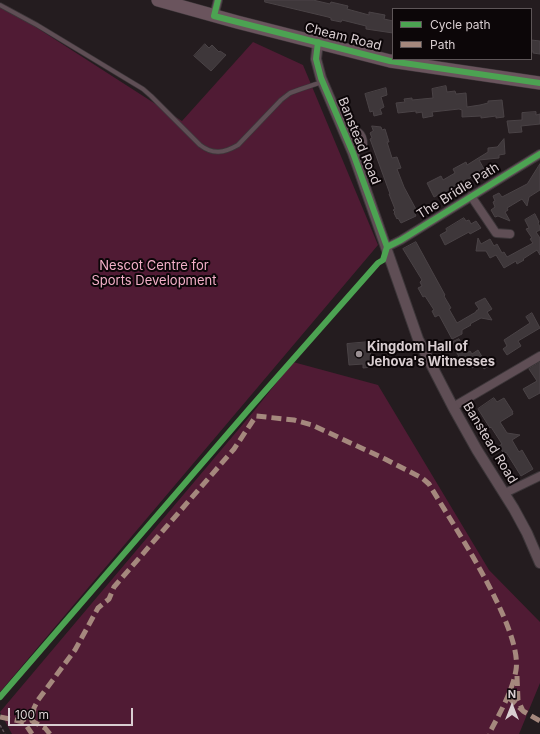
<!DOCTYPE html>
<style>
body{margin:0}
#map{position:relative;width:540px;height:734px;overflow:hidden;background:#241c1f;font-family:Inter,sans-serif}
canvas{display:block}
.legend{position:absolute;left:392px;top:8px;width:140px;height:52px;box-sizing:border-box;background:#0c0608;border:1px solid #5e5658;margin:0;padding:5px 7px;list-style:none;font-size:12px;color:#d9ced1}
.legend li{display:flex;align-items:center;gap:8px;height:20px}
.legend b{width:20px;border:1px solid #5e5658}
.north{position:absolute;left:492px;top:686px;width:40px;height:40px;-webkit-text-stroke:3px #0c0608;paint-order:stroke;rotate:0deg;font-size:11px;font-weight:700;line-height:16px;text-align:center;color:#d9ced1}
.north::after{content:'';display:block;margin:auto;width:14px;height:18px;background:#d9ced1;clip-path:polygon(50% 0,100% 100%,50% 72%,0 100%)}
.scale{position:absolute;left:8px;top:708px;width:125px;height:18px;box-sizing:border-box;border:2px solid #d9ced1;border-top:0;padding-left:5px;font-size:12px;line-height:14px;white-space:nowrap;color:#d9ced1;-webkit-text-stroke:3px #0c0608;paint-order:stroke}
</style>
<div id="map">
<canvas width="540" height="734"></canvas>
<ul class="legend">
<li><b style="height:5px;background:#4ca352"></b>Cycle path</li>
<li><b style="height:5px;background:#a5887d"></b>Path</li>
</ul>
<div class="north">N</div>
<div class="scale">100 m</div>
</div>
<script>
const g = document.querySelector('canvas').getContext('2d');
g.lineJoin = 'round';
function fillPath(path, color) {
  g.fillStyle = color;
  g.fill(path, 'evenodd');
}
function strokePath(path, color, width, dash) {
  g.strokeStyle = color;
  g.lineWidth = width;
  g.lineCap = dash ? 'butt' : 'round';
  g.setLineDash(dash || []);
  g.stroke(path);
}
function label(font, color, halo, rows, align = 'center') {
  g.font = font + ' Inter,sans-serif';
  g.lineWidth = 4;
  g.setLineDash([]);
  g.textBaseline = 'middle';
  g.strokeStyle = halo;
  g.fillStyle = color;
  for (const [text, x, y, turn = 0] of rows) {
    g.save();
    g.translate(x, y);
    g.rotate((+turn || 0) * Math.PI / 180);
    g.textAlign = isNaN(turn) ? turn : align;
    if (halo) g.strokeText(text, 0, 0);
    g.fillText(text, 0, 0);
    g.restore();
  }
}
fillPath(new Path2D(`
 M0 4 182 121 253 42 303 65 378 245 0 692Z
 M293 362 378 385 489 570 540 622V683L519 734H12L0 712 254 411Z`), '#501b34');
const building = new Path2D(`
 M265 0H313L330 4 331 2 348 6 347 9 369 15V12L385 15 384 19 393 21V33L366 29V26L342 20 341 22 331 20V18L328 17 265 2Z
 M531 40 540 41V54L533 53V51H531Z
 M205 44 209 48 212 45 219 52 220 51 226 55 211 71 194 56Z
 M446 86 447 92 455 91 456 94 466 93 467 107 480 105 488 103V101L502 100 504 117 496 118V116L481 118V116L462 117V110L459 109 432 112 433 116 423 118 422 112 416 113V111L398 113 396 103 405 102 404 99 412 98V100L433 98 432 89Z
 M386 88 387 95 381 97 384 107 380 109 382 114 374 116 373 111 370 112 365 94Z
 M536 112V115L540 114V124L521 126 522 132 509 133 507 121 522 120V113Z
 M372 126 381 127 382 130 385 129 389 142H387L392 158 397 157 401 168 397 169 404 187 418 213 415 214 416 216 401 223 398 218 397 219 394 213 395 212 393 210 395 209 389 194H390L370 139 372 138 370 133 373 131Z
 M504 139 505 154 499 155V158L479 160 484 169 459 185 460 186 450 192 441 197 440 194 434 197 427 183 441 176 443 180 455 173 453 169 466 162 467 165 488 152V148L497 147Z
 M540 164V190L529 197 527 206 522 199 507 208 508 210 505 212 510 221 498 216 495 217 491 210 495 207 493 202 495 201 493 196 499 193 502 197 527 184Z
 M535 214 539 222 538 223 540 227V230L536 232 540 238V255L537 250 523 259 524 260 517 264 516 261 504 268 496 255 490 258 486 251H476L478 238 481 244 490 239 494 246 497 244 502 253 504 252 507 257 533 243 530 239 532 238 526 229 529 228 525 220Z
 M464 218 466 221 469 220 471 224 476 221 481 228 470 234 469 232 445 245 440 235 447 231 446 229Z
 M416 242 445 295 444 296 451 308 449 309 457 323 476 312V311L479 309 475 303 485 298 492 309 487 312 492 320 481 318 470 324 471 325 462 330V334L452 339 439 315 435 317 432 311 434 310 425 296 423 297 418 288 422 286 420 282 422 280 403 249Z
 M532 313 540 328 518 341 521 346 507 355 503 349 507 346 504 340 530 323 526 317Z
 M459 339 467 353 470 351 472 354 478 350 484 360 487 358 490 365 484 369 481 363 472 368 466 358 461 360 451 343Z
 M369 342 372 367 363 368V364L349 365 347 344Z
 M540 362V393L529 399 523 389 537 381 529 369Z
 M494 398 497 402 504 398 513 412H512L513 414 500 422 507 433 520 435 512 440 519 452 522 450 533 469 521 476 506 452 504 454 499 446 502 444 491 427 490 428 478 409Z`);
fillPath(building, '#3e373a');
strokePath(building, '#4a4346', 1);
const service = new Path2D(`
 M0 5 37 25 143 89 151 96 200 145C213 155 224 153 238 145L281 100 290 93 301 89 322 82
 M344 130C358 126 366 132 365 147L354 153`);
const minor = new Path2D(`
 M214 16 218 0
 M471 196 496 233 510 234
 M387 247 401 240 540 154
 M453 407 540 356
 M505 493 540 476`);
const tertiary = new Path2D(`
 M318 42 316 59 321 78 353 153 418 339 453 407 477 450 514 509 527 533 540 563`);
const trunk = new Path2D(`
 M158 0 237 22 390 61 540 83`);
strokePath(service, '#3c3639', 5.5);
strokePath(minor, '#3c3639', 10);
strokePath(tertiary, '#3c3639', 12);
strokePath(trunk, '#3c3639', 14);
strokePath(new Path2D(`
 M0 725 5 734`), '#605358', 1.5, [3, 2]);
strokePath(service, '#5f4e55', 4);
strokePath(minor, '#5f4e55', 8);
strokePath(tertiary, '#5f4e55', 10);
strokePath(trunk, '#6a545d', 13);
strokePath(new Path2D(`
 M517 676 518 700 523 711
 M508 697 523 711 540 721
 M0 717 24 722 32 734
 M50 734 45 728 32 721 34 708 38 700 75 650 98 608 109 599 114 587 234 449 256 416 294 420 312 425 385 459 422 478 429 484C451 522 523 628 516 670 512 693 499 714 489 734`), '#a5887d', 5, [10, 5]);
strokePath(new Path2D(`
 M218 0 214 16 390 61 540 83
 M318 42 316 59 321 78 353 153 387 247
 M387 247 401 240 540 154
 M0 697 250 408 378 263 383 260 387 247`), '#4ca352', 6);
for (const [x, y, r, color] of [
 [359,354,4,"#9a9093"]
]) {
  const dot = new Path2D();
  dot.arc(x, y, r, 0, 2 * Math.PI);
  g.fillStyle = color;
  g.fill(dot);
  strokePath(dot, '#0c0608', 1.5);
}
label('13px', '#d9ced1', '#0c0608', [
 ["Cheam Road",343,37,14],
 ["Banstead Road",359,141,68],
 ["The Bridle Path",458,191,-32],
 ["Banstead Road",490,443,59]
]);
label('13px', '#f3afc8', '#0c0608', [
 ["Nescot Centre for",154,266],
 ["Sports Development",154,281]
]);
label('bold 13px', '#d9ced1', '#0c0608', [
 ["Kingdom Hall of",367,347],
 ["Jehova's Witnesses",367,362]
], 'left');
</script>
